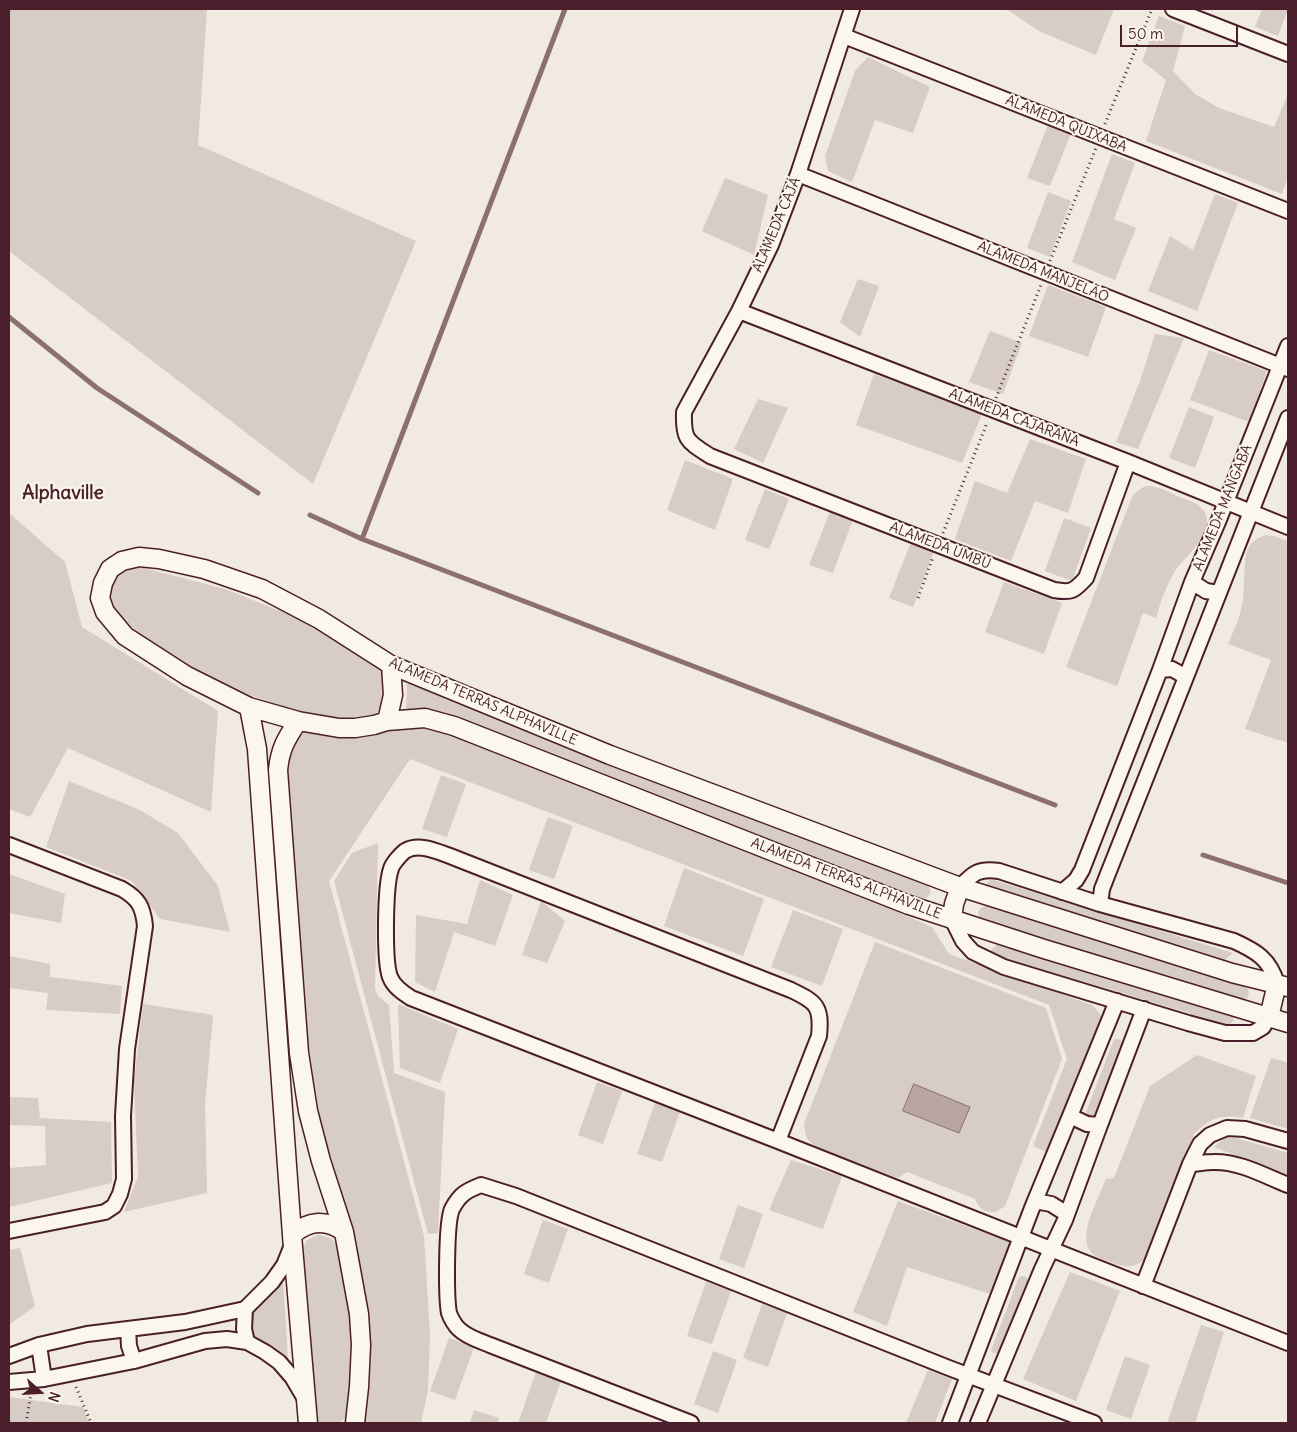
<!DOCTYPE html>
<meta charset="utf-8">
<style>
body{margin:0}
#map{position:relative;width:1297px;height:1432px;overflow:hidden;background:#f0eae0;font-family:Delius,sans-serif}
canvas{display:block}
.frame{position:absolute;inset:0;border:10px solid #4a1f2b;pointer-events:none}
.north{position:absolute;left:15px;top:1367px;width:50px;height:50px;-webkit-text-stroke:4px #fbf7ec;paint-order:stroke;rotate:109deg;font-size:14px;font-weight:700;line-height:20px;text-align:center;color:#4a1f2b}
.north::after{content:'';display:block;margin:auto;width:18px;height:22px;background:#4a1f2b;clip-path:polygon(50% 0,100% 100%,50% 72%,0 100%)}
.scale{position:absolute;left:1120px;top:25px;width:118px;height:22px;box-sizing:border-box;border:2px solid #4a1f2b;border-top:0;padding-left:6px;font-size:15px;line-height:18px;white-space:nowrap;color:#4a1f2b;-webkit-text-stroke:4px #fbf7ec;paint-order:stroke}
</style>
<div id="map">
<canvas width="1297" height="1432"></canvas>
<div class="frame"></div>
<div class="north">N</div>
<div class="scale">50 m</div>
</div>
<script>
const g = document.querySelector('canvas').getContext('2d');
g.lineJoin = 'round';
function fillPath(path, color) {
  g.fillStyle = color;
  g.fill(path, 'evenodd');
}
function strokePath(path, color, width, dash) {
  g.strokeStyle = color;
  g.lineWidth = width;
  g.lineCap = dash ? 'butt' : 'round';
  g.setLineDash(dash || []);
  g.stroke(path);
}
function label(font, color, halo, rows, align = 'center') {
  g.font = font + ' Delius,sans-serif';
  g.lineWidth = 4;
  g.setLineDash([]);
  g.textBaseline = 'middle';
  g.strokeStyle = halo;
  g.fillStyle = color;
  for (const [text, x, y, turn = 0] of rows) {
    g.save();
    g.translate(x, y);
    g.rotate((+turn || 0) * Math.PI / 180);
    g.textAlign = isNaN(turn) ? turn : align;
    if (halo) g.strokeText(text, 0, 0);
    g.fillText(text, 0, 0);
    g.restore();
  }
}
fillPath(new Path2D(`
 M9 9H207L198 145 416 241 313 484 9 251Z
 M1006 9H1114L1096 55 1039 31Z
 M1262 9H1288L1278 36 1255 27Z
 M1159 16 1185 26 1173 71 1195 94 1219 108 1274 127 1288 94V177L1282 194 1146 141 1166 80 1142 61Z
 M868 57 930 87 913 133 875 120 852 182 828 171 825 156 855 71Z
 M1049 122 1072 131 1050 186 1027 178Z
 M1112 154 1135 163 1114 219 1136 228 1115 280 1072 262Z
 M725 178 768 195 754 255 702 231Z
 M1048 192 1071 201 1050 257 1027 248Z
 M1215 194 1238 203 1197 311 1148 291 1170 236 1193 250Z
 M858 279 879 286 860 337 840 322Z
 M1048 285 1106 307 1088 357 1029 336Z
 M990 331 1022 343 1003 394 969 382Z
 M1155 334 1184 338 1138 449 1116 442 1140 381Z
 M1209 350 1267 371 1249 422 1190 400Z
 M874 374 982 414 962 463 856 425Z
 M758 399 788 408 763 463 734 449Z
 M1189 407 1214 417 1195 468 1169 458Z
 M1030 439 1086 459 1068 513 1035 501 1011 561 955 539 975 481 1007 493Z
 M685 460 733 479 715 530 667 510Z
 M1145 486C1158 485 1170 493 1182 498 1187 500 1195 502 1199 506 1224 527 1186 555 1175 571 1166 586 1161 601 1156 618L1143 613 1117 686 1066 667 1132 497 1136 492Z
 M765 489 789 499 769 549 745 540Z
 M831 509 854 517 833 573 809 565Z
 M9 513 65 562 82 627 218 711 211 812 68 748 30 817 9 809Z
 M1064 518 1091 528 1072 581 1045 571Z
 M1266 535 1274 536 1288 541V743L1245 729 1271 660 1228 644C1234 630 1241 615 1243 600 1245 587 1243 559 1248 549 1251 541 1258 538 1266 535Z
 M911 542 934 551 913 607 889 598Z
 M134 568H144L225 589 288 614 347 647 385 673C387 681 386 687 385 695 384 701 382 708 377 712 335 735 216 685 178 661 158 649 139 632 120 618 102 598 107 575 134 568Z
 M1004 582 1062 603 1044 654 985 632Z
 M413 683 927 885C933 890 931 897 923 899L472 723 440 713 406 710 407 684Z
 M425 718 629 795 932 927 949 954 1092 1005C1100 1012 1102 1017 1103 1027L1053 1155 1033 1146 1067 1059 1049 1005 410 759 329 881 424 1236 430 1335 428 1390 421 1423H355L361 1345 308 1111 278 770 298 721Z
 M441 775 466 784 447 837 422 829Z
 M69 781 140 810 178 833 218 886 230 932 160 919 132 881 46 847Z
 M548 817 573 826 554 879 529 870Z
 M378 843 375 989 378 996 389 1005 394 1073 445 1092 438 1233 428 1234 334 881 352 853Z
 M684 868 764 899 743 956 664 926Z
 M9 874 65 894 61 923 9 913Z
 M480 880 513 895 495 946 454 932 435 992 415 982 416 915 467 924Z
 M990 880H994L1233 953 1221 963 987 889V883Z
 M541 901 565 921 547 963 522 955Z
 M986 906 1246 987 1249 991 1248 997 1242 1002 980 921 978 913 981 908Z
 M793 910 843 929 822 986 771 967Z
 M875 942 1046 1008 1062 1059 1005 1206 996 1212C985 1213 979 1209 975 1199L907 1172 898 1178 815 1147 806 1137 804 1124Z
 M999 943 1232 1014 1234 1020 1229 1025 988 953Z
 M9 956 50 964V977L122 986 120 1014 46 1010 48 993 9 988Z
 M143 1004 213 1015 205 1103 207 1193 124 1212 138 1176 134 1081Z
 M398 1004 458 1029 440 1083 400 1068Z
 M1114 1039H1119L1123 1043 1094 1115 1089 1116 1086 1112Z
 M1197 1055 1256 1076 1243 1118C1221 1114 1210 1118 1194 1134L1145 1259C1136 1267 1127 1268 1116 1264 1109 1261 1100 1259 1094 1255 1074 1240 1099 1198 1106 1179L1114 1178 1150 1086Z
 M1271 1058 1288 1063V1129L1250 1118Z
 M597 1082 622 1091 603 1144 578 1135Z
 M9 1097 38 1098 40 1118 111 1122 112 1183 9 1207V1168L46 1165 45 1126 9 1125Z
 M656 1100 681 1109 662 1162 637 1154Z
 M1230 1138H1236L1288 1153V1176L1214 1147 1224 1139Z
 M791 1160 842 1176 823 1229 769 1210Z
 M898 1201 1012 1243 990 1294 907 1267 887 1326 853 1312Z
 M738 1205 763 1214 744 1268 719 1259Z
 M543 1220 568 1229 549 1283 524 1274Z
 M318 1235C325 1236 331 1237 335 1243 350 1269 357 1387 346 1415 345 1418 342 1421 339 1423H321L316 1419 301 1251 307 1240Z
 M20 1248 35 1306 9 1325V1250Z
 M1070 1272 1120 1291 1076 1401 1023 1379Z
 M1025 1276 1029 1280 1000 1353H993L991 1350 1019 1277Z
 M283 1280 288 1359 267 1344 256 1338 250 1326V1319L256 1307 266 1299Z
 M706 1282 731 1291 712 1344 687 1336Z
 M762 1304 787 1313 768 1367 743 1358Z
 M1201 1325 1224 1332 1195 1423H1167Z
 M449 1338 474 1347 455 1400 430 1391Z
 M713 1351 737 1360 718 1413 694 1404Z
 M1125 1356 1150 1365 1131 1419 1106 1410Z
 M928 1370 952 1379 935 1423H906Z
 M536 1372 561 1381 546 1423H518Z
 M9 1397 83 1407 89 1423H9Z
 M474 1410 499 1418 498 1423H470Z`), '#d8ccc6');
const water = new Path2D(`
 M914 1084 970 1107 959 1133 903 1111Z`);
fillPath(water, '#b8a4a2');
strokePath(water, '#8c6f72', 1);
strokePath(new Path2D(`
 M9 317 97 388 258 493
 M310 515 362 539 1055 805
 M362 539 565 9
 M1203 855 1288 883`), '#8c6f72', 5);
const minor = new Path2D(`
 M852 9 798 174 771 245 739 311 684 412C683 440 687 441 710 456L1054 590C1072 593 1074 591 1086 578L1128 462
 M1173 9 1288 54
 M844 36 1288 211
 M798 174 1288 369
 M739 311 1128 462 1288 527
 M1192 582 1206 591 1219 593
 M1160 670 1192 582 1218 522 1288 346
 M1186 677 1288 418
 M9 845 122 889C139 899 143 907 145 926L127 1049 123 1116 124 1179 120 1194 114 1206 105 1212 9 1231
 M960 887C973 873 979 868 999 871L1100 904 1234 941C1256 951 1270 959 1277 984
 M1062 892 1076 880 1082 870 1160 670 1172 669 1186 677 1109 871 1102 889 1100 904
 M952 919 963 941 973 952 1004 967 1188 1023 1225 1033H1253L1263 1027 1269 1017
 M1117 1001 1070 1116 1087 1124 1100 1125 1144 1009
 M778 1141 819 1036C822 1006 816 1002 791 990L450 856C436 851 419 843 405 851 401 854 392 864 391 869 385 886 384 961 390 977 394 987 403 993 411 998L778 1141 1288 1343
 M1190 1164C1197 1164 1205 1162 1213 1162 1239 1161 1265 1176 1288 1185
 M1035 1201 1051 1204 1067 1214
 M1143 1286 1190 1164 1200 1144 1210 1135 1227 1128 1245 1129 1288 1141
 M245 1309 244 1329 247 1342
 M128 1329 129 1346 134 1361
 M39 1345 44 1379
 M9 1356 39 1345 87 1334 185 1322 245 1309 272 1282 284 1265 292 1245
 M9 1382 44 1379 134 1361 205 1341 227 1339 247 1342 265 1352 279 1362 292 1377 305 1399
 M691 1423 490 1345C478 1340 461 1335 454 1323 452 1320 450 1316 449 1313 446 1297 446 1222 452 1209 460 1194 466 1191 481 1185L516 1196 949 1368 1094 1423
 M950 1423 1032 1208 1070 1116
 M978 1423 1042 1269 1065 1220 1100 1125`);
const tertiary = new Path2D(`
 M249 707 257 749 292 1235 308 1423
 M298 721C286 739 280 749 278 770L299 1053 308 1111 321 1161 344 1232 359 1314 361 1345 359 1387 355 1423
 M387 721 393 695 391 665
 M952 919 954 904 960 887
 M1288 987 1232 973 960 887 610 755 391 665 319 619 262 589 204 569 159 559 139 557 122 561 110 569 103 583 100 598 105 612 125 636 187 676 249 707 298 721 339 728H355L374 725 387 721 425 718 454 726 909 905 1044 949 1288 1023
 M1269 1017 1277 984
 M292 1235C309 1220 327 1219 344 1232`);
strokePath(minor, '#4a1f2b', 18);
strokePath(tertiary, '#4a1f2b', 21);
strokePath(new Path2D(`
 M1105 124 1152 9
 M1050 261 1096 148
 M996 398 1041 285
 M943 533 987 423
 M918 598 933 557
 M76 1387 91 1423
 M26 1423 31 1394`), '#4a1f2b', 3, [1, 4]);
strokePath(minor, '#fbf7ec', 14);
strokePath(tertiary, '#fbf7ec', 18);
label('14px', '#4a1f2b', '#fbf7ec', [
 ["ALAMEDA QUIXABA",1066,124,22],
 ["ALAMEDA CAJÁ",777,225,-67],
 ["ALAMEDA MANJELÃO",1043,272,22],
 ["ALAMEDA CAJARANA",1014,418,21],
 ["ALAMEDA MANGABA",1223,508,-68],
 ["ALAMEDA UMBU",940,546,21],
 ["ALAMEDA TERRAS ALPHAVILLE",483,702,23],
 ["ALAMEDA TERRAS ALPHAVILLE",846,879,21]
]);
label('bold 19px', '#4a1f2b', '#fbf7ec', [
 ["Alphaville",63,494]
]);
</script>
